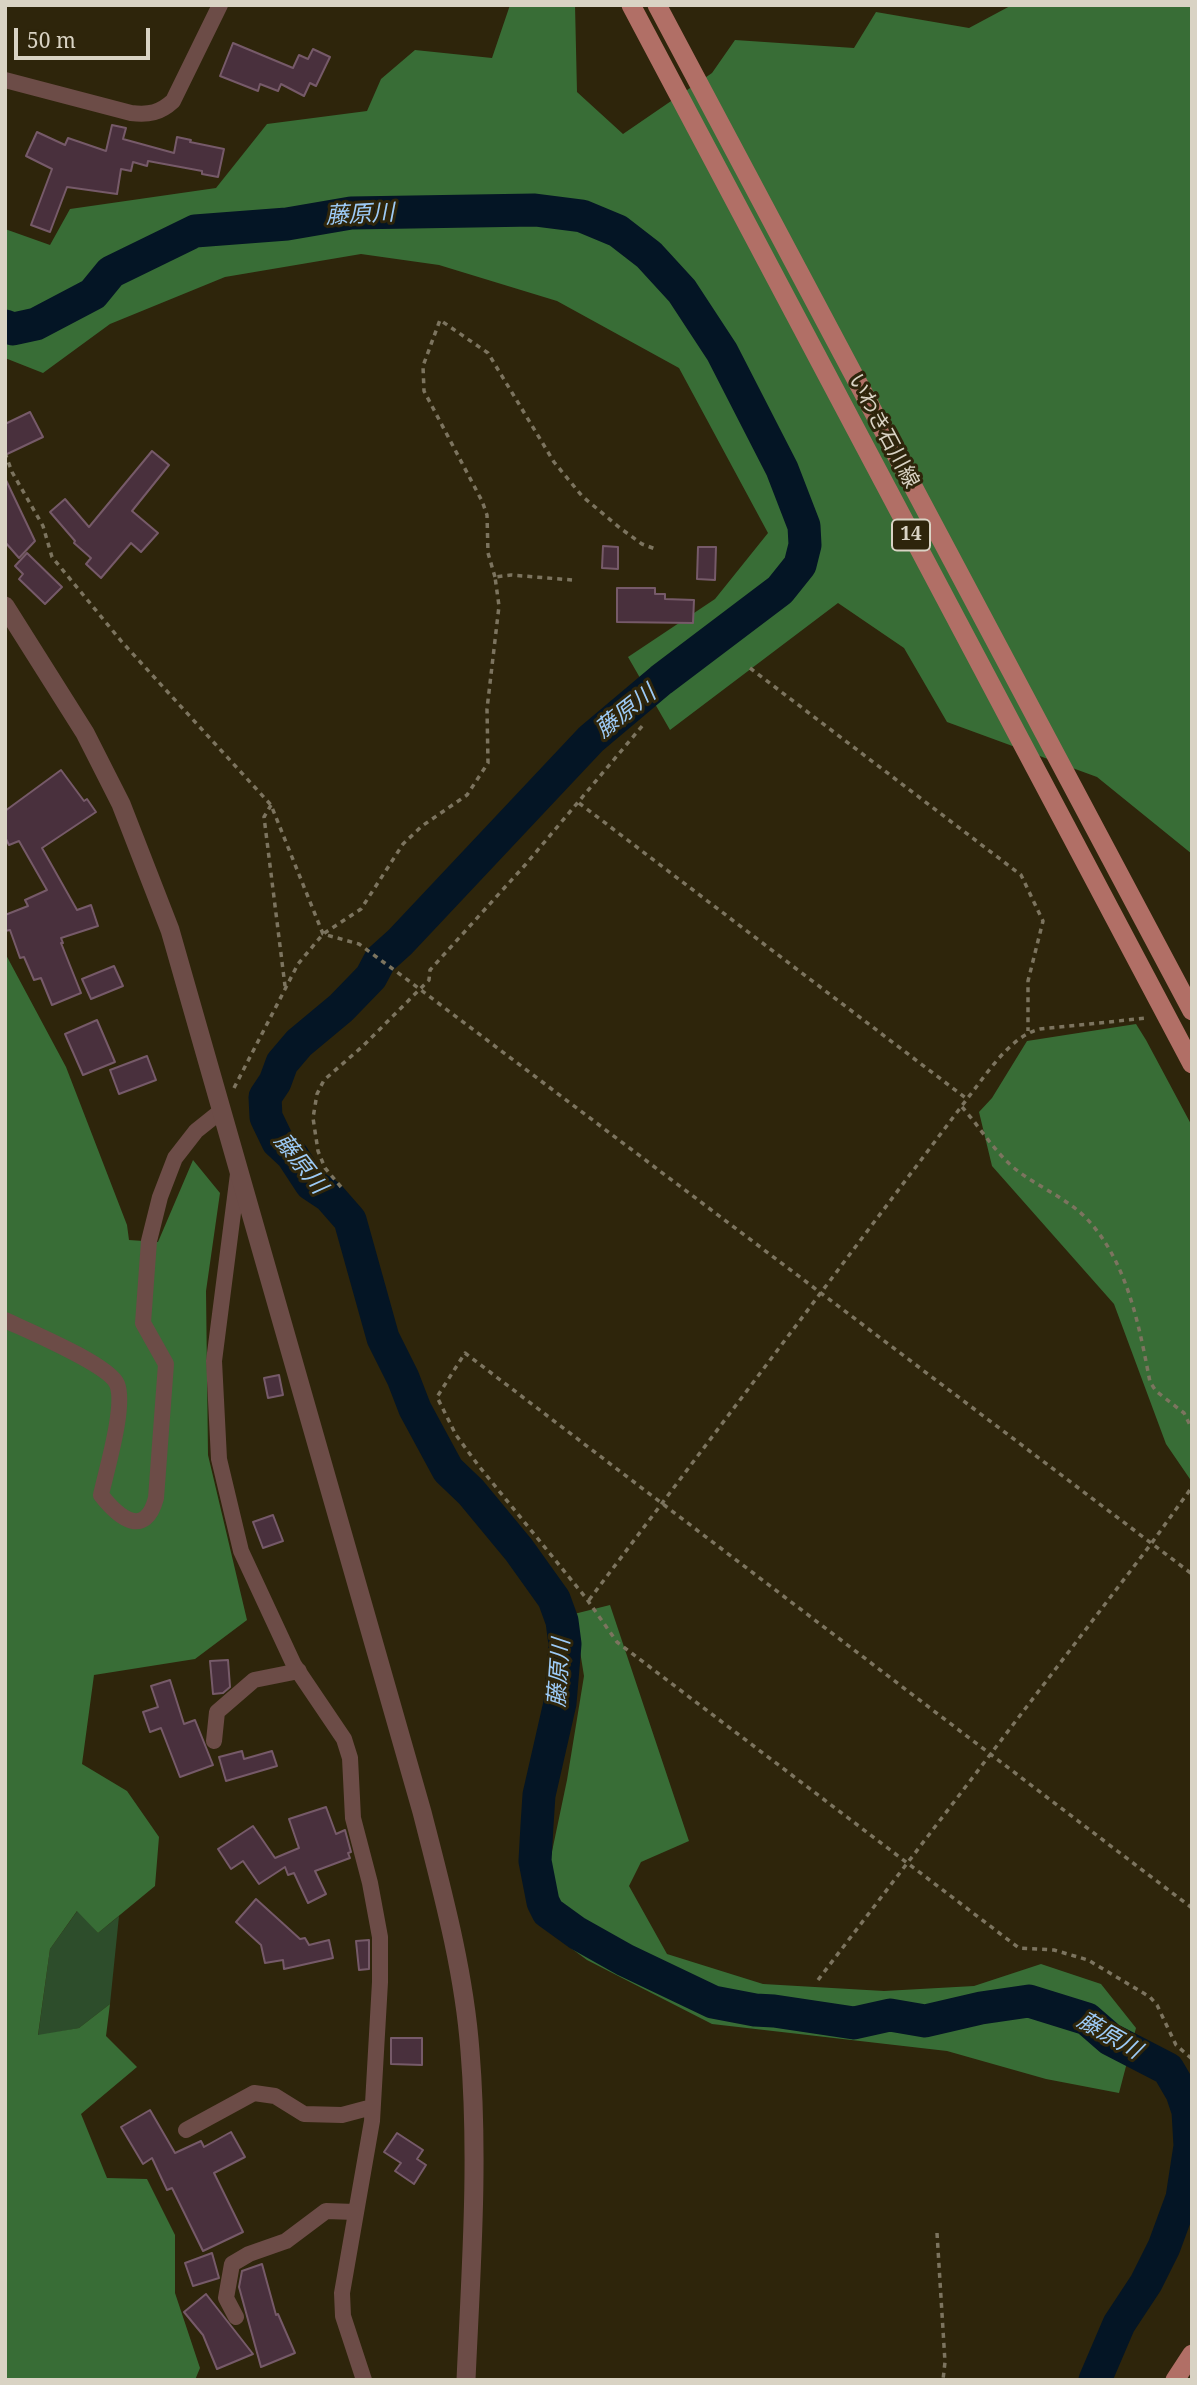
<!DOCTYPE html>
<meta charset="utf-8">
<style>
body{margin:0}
#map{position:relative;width:1197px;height:2385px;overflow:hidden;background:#2e250b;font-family:"Noto Serif",serif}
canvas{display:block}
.frame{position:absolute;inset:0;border:7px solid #d9d3c4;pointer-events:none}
.scale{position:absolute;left:14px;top:28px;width:136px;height:32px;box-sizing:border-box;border:4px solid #d9d3c4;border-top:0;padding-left:9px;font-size:21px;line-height:24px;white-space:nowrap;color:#d9d3c4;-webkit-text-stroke:5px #2e250b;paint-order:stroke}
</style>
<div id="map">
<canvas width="1197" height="2385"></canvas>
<div class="frame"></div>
<div class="scale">50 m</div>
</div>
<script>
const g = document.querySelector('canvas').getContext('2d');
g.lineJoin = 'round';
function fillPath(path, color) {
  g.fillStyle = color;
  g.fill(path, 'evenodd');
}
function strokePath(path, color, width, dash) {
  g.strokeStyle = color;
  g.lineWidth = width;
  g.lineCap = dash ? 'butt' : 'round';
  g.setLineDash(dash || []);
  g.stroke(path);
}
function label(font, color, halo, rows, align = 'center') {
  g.font = font + ' "Noto Serif","Noto Sans JP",serif';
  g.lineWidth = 6;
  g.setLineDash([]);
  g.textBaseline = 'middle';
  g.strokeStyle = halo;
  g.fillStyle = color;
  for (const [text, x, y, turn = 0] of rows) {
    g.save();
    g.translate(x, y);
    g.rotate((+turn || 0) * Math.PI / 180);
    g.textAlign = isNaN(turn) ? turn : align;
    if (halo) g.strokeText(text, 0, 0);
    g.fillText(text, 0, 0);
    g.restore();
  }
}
fillPath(new Path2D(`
 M78 1910 98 1933 119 1916 110 2004 79 2028 38 2036 50 1949Z`), '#2d4d2b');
fillPath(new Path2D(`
 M510 5H575L577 92 623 134 712 73 735 40 854 48 876 12 969 28 1012 5H1192V854L1097 777 947 722 904 648 838 603 670 730 628 657 715 599 768 533 679 368 557 301 439 265 361 254 225 277 110 324 43 373 5 358V229L50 245 70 209 216 188 267 124 367 111 381 79 415 50 492 58Z
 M5 953 66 1067 127 1225 129 1240 158 1242 193 1160 220 1193 206 1291 208 1455 247 1620 195 1659 94 1675 82 1764 127 1791 159 1837 155 1886 98 1933 77 1911 50 1949 38 2035 79 2028 110 2004 106 2036 137 2067 81 2114 107 2178 147 2179 175 2235V2293L200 2368 195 2380H5Z
 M1136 1024 1146 1040 1192 1126V1482L1166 1444 1114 1304 992 1166 979 1112 992 1098 1027 1041Z
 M610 1605 689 1841 641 1862 629 1886 667 1954 763 1984 884 1991 974 1986 1041 1964 1101 1984 1136 2028 1119 2093 1046 2079 947 2051 712 2024 587 1960 537 1923 567 1780 584 1676 574 1614Z`), '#386d36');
strokePath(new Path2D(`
 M5 326 13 329 36 324 93 294 111 272 195 231 287 224 351 213 535 210 582 216 618 231 649 255 682 291 722 352 782 469 804 526 805 545 800 565 780 590 661 680 591 739 400 942 380 960 371 977 341 1008 299 1043 282 1063 275 1082 265 1097 266 1117 278 1142 292 1155 311 1184 329 1196 350 1220 383 1338 403 1378 415 1409 448 1470 471 1492 519 1550 554 1599 562 1621 565 1644 560 1703 539 1795 537 1825 535 1861 543 1902 548 1912 577 1933 625 1960 713 2002 755 2010 774 2011 854 2023 890 2015 925 2021 981 2008 1029 2001 1087 2019 1110 2039 1168 2069 1182 2093 1188 2111 1190 2146 1182 2198 1164 2247 1146 2283 1119 2324 1095 2380`), '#041525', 33);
const building = new Path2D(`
 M233 43 293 68 299 55 308 59 313 49 330 57 316 86 310 83 304 96 281 84 278 91 260 84 258 91 220 76Z
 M112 125 126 128 123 139 174 153 177 137 191 140 190 142 224 149 218 177 202 174V171L148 161 147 166 133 162 131 171 121 169 117 194 67 187 50 232 31 225 52 169 26 156 37 132 65 145 68 138 106 151Z
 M30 412 43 437 5 455V424Z
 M152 451 169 465 132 511 158 533 141 552 131 543 101 578 86 564 91 558 74 543 75 541 50 512 65 499 89 527Z
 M5 478 35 541 19 558 5 542Z
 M603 546 618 547V569L602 568Z
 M698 547H716L715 580 697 579Z
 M27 553 62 587 45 604 19 579 23 574 15 566Z
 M617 588H655V594H665V599L694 600 693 623 617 622Z
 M61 770 84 801 87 799 96 812 42 848 77 910 91 905 98 926 61 938 63 943H61L81 993 52 1005 41 978 34 980 24 957 20 958 10 930 5 931V915L28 906 25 900 47 890 19 841 9 845 5 837V811Z
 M114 966 123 986 91 999 82 979Z
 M97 1020 115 1062 83 1075 65 1034Z
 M147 1056 156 1080 119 1094 110 1070Z
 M279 1375 283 1395 268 1398 264 1378Z
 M273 1515 283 1541 263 1548 253 1522Z
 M228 1660 230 1687 223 1693 213 1694 210 1661Z
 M170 1680 184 1724 195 1720 213 1765 180 1777 161 1728 150 1732 143 1712 158 1707 151 1686Z
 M242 1751 244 1759 272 1751 277 1766 226 1781 219 1757Z
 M326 1807 336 1834 345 1830 351 1852 348 1853 350 1858 315 1871 326 1894 308 1903 294 1873 288 1875 285 1867 259 1884 243 1861 231 1869 218 1849 253 1826 275 1858 299 1848 289 1819Z
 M256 1899 300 1939 305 1938 309 1945 329 1940 333 1958 284 1969 283 1960 265 1963 261 1945 236 1922Z
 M369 1940V1969L359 1970 356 1941Z
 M391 2038H422V2065L391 2064Z
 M150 2110 175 2153 201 2141 204 2147 231 2132 245 2157 214 2173 243 2232 203 2251 172 2188 167 2190 152 2158 143 2164 121 2127Z
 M397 2133 423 2150 417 2159 426 2165 414 2184 395 2171 401 2163 384 2152Z
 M212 2253 219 2278 193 2286 185 2263Z
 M262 2264 276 2315 278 2314 295 2353 261 2367 239 2287 242 2271Z
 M206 2294 253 2354 217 2369 203 2335 184 2312Z`);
fillPath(building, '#49303d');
strokePath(building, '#765a69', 2);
strokePath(new Path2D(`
 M5 453 12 472 43 526 52 557 122 642 271 805 323 934 359 944 409 981 1192 1574
 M495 577 488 553 487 515 482 501 424 391 423 366 440 320 488 353 554 462 582 496 620 528 642 544 658 550
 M750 668 1021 875 1043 921 1028 981V1031
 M579 803 967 1099
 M271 805 264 817 285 986
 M234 1088 298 964 323 934 361 909 403 844 422 826 467 795 488 763 487 709 499 606 495 577 511 575 572 580
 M962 1107C979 1126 994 1151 1014 1168 1036 1186 1063 1196 1084 1216 1127 1259 1139 1325 1150 1382L1156 1391 1184 1413 1192 1429
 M341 1187 325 1168 318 1151 313 1118 317 1094 324 1080 363 1046 429 980 430 970 526 864 643 725
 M589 1600 967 1099C986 1075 1010 1036 1040 1029L1147 1018
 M1192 1908 465 1353 437 1397 456 1435 478 1465 586 1598 617 1642 1019 1948 1054 1950 1088 1960 1150 1997 1157 2005 1176 2045 1192 2059
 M818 1980 1151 1544 1192 1487
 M937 2233 945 2362 943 2380`), '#7c745f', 3.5, [5, 5]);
strokePath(new Path2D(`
 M5 80 131 113C149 115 160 113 173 101L220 5
 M238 1174 214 1361 219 1459 241 1551 294 1665 344 1739 350 1758 353 1818 370 1883 380 1937V1982L372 2121 342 2293 343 2316 364 2380
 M5 1320C28 1331 108 1364 117 1384 126 1406 106 1471 101 1495 119 1518 145 1539 156 1498L166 1364 143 1323 149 1241 160 1197 175 1158 196 1131 221 1111
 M214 1741 217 1712 254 1680 299 1671
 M186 2130 254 2093 275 2096 304 2114 342 2115 372 2107
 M236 2317 226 2298 232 2264 249 2254 286 2241 326 2211 355 2212`), '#6c4c47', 16);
strokePath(new Path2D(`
 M5 606 85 733 121 804 170 930 422 1812C442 1890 464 1970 470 2051 479 2160 471 2270 466 2380`), '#6c4c47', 19);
strokePath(new Path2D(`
 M631 5 1192 1064
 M657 5 1192 1011
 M1175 2380 1192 2354`), '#b16f66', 19);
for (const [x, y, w] of [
 [911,535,38]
]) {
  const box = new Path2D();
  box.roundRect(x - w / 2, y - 15.5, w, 31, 5);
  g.fillStyle = '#2e250b';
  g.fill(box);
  strokePath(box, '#d9d3c4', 2);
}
label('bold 19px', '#d9d3c4', null, [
 ["14",911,535]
]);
label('21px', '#d9d3c4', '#2e250b', [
 ["いわき石川線",883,431,62]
]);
label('italic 23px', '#9dcbf7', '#2e250b', [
 ["藤原川",360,215,-3],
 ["藤原川",626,712,-38],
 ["藤原川",300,1164,52],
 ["藤原川",560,1673,-86],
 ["藤原川",1109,2036,30]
]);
</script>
